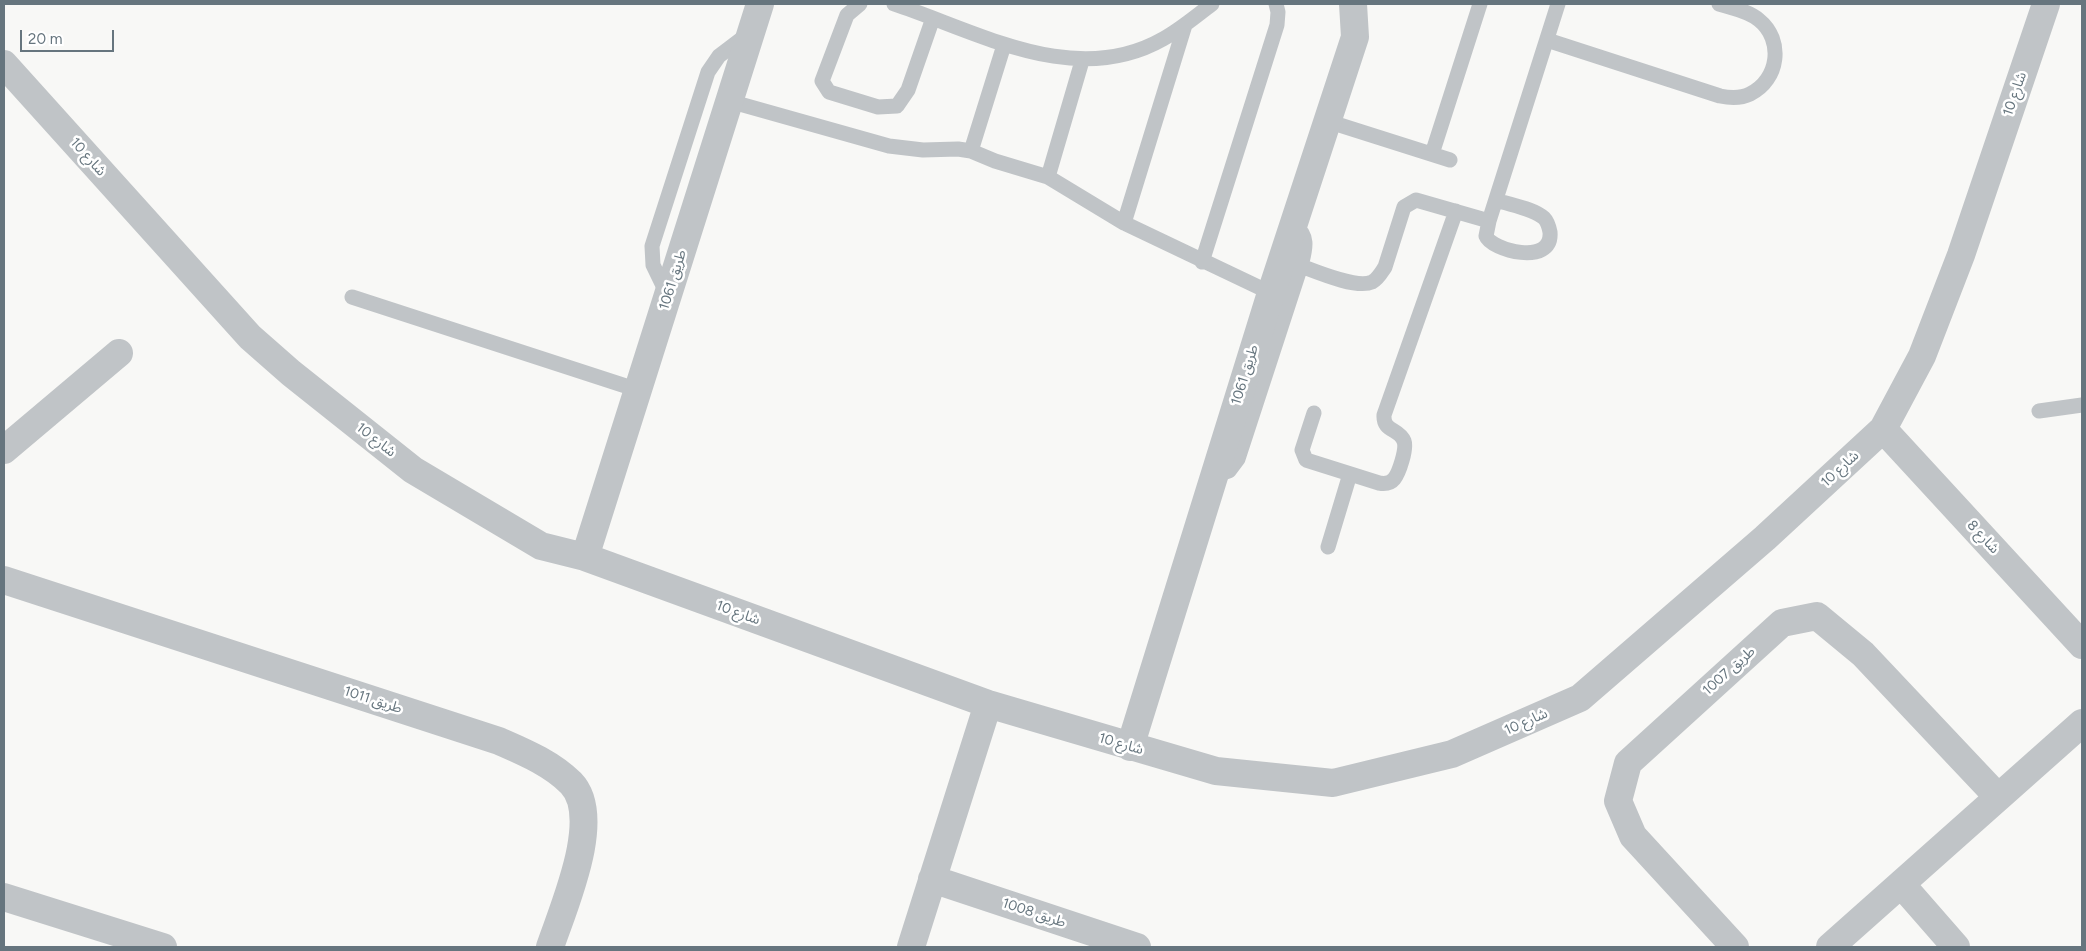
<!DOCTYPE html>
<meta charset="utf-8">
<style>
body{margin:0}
#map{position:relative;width:2086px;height:951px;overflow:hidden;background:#f8f8f6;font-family:Figtree,sans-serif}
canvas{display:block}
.frame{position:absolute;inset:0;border:5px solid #66757e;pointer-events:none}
.scale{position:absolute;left:20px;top:30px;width:94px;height:22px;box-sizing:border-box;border:2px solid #66757e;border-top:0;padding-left:6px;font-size:15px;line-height:18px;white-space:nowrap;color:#66757e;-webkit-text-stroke:4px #fff;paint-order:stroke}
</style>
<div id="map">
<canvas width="2086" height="951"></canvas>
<div class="frame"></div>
<div class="scale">20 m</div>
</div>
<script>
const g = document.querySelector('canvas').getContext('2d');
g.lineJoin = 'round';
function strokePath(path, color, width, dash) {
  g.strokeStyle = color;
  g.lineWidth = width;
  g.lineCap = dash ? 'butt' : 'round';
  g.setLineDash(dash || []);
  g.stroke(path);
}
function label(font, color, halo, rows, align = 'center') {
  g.font = font + ' Figtree,"Noto Sans Arabic",sans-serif';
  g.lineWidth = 5;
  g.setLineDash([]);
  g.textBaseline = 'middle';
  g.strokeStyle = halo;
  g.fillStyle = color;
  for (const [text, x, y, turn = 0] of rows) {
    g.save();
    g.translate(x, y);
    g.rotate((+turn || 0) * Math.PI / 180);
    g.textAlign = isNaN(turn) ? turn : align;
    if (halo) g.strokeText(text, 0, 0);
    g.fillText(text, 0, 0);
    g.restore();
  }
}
strokePath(new Path2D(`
 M860 4 847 15 822 81 829 92 878 107 897 106 908 90 933 18
 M894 4C979 32 1075 89 1163 39 1181 29 1196 16 1212 4
 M1547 40 1720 96C1730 98 1740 99 1750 94 1779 80 1784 40 1759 20 1749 11 1732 8 1719 4
 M729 101 889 146 923 150 958 149 971 151 995 161 1048 177 1124 223 1271 293
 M1327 121 1450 160
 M971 151 1004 45
 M1432 154 1480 4
 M1048 177 1082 61
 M1496 200C1510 205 1533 208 1544 218 1548 222 1549 227 1550 232 1553 267 1491 250 1486 236L1489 221 1558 4
 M1124 223 1185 25
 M1202 262 1277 25 1278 12 1276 4
 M1301 266C1317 272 1357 289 1372 282 1378 279 1381 273 1385 267L1404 207 1416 200 1489 221
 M668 296 653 265 652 246 708 72 719 56 748 34
 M352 297 638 390
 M2039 411 2082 405
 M1314 413 1302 450 1306 460 1379 483C1385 484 1390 484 1394 479 1399 473 1407 449 1404 441 1399 428 1383 432 1384 415L1456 211
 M1214 476 1229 471 1238 459 1301 266C1305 250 1310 236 1294 225
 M1328 547 1350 474`), '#c0c4c7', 15);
strokePath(new Path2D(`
 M4 64 250 337 291 373 413 470 541 546 585 557 988 704 1216 771 1333 783 1452 754 1580 698 1765 538 1883 429 1922 356 1961 255 2046 4
 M1883 429 2082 645
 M4 450 119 353
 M585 557 760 4
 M4 580 499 741C524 752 551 763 571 783 604 817 563 908 550 947
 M1130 747 1271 293 1355 37 1353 4
 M932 879 1137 947
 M1901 884 1956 947
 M4 897 163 947
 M911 947 988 704
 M1735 947 1633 836 1618 801 1628 763 1782 623 1817 616 1863 654 1998 797
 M1830 947 2082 723`), '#c0c4c7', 28);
label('14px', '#66757e', '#fff', [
 ["شارع 10",2015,94,-71],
 ["شارع 10",88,157,48],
 ["طريق 1061",673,280,-73],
 ["طريق 1061",1245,375,-73],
 ["شارع 10",376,440,38],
 ["شارع 10",1840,469,-43],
 ["شارع 8",1983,537,47],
 ["شارع 10",738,613,20],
 ["طريق 1007",1729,671,-42],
 ["طريق 1011",373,700,18],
 ["شارع 10",1526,722,-24],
 ["شارع 10",1121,744,16],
 ["طريق 1008",1034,913,18]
]);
</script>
